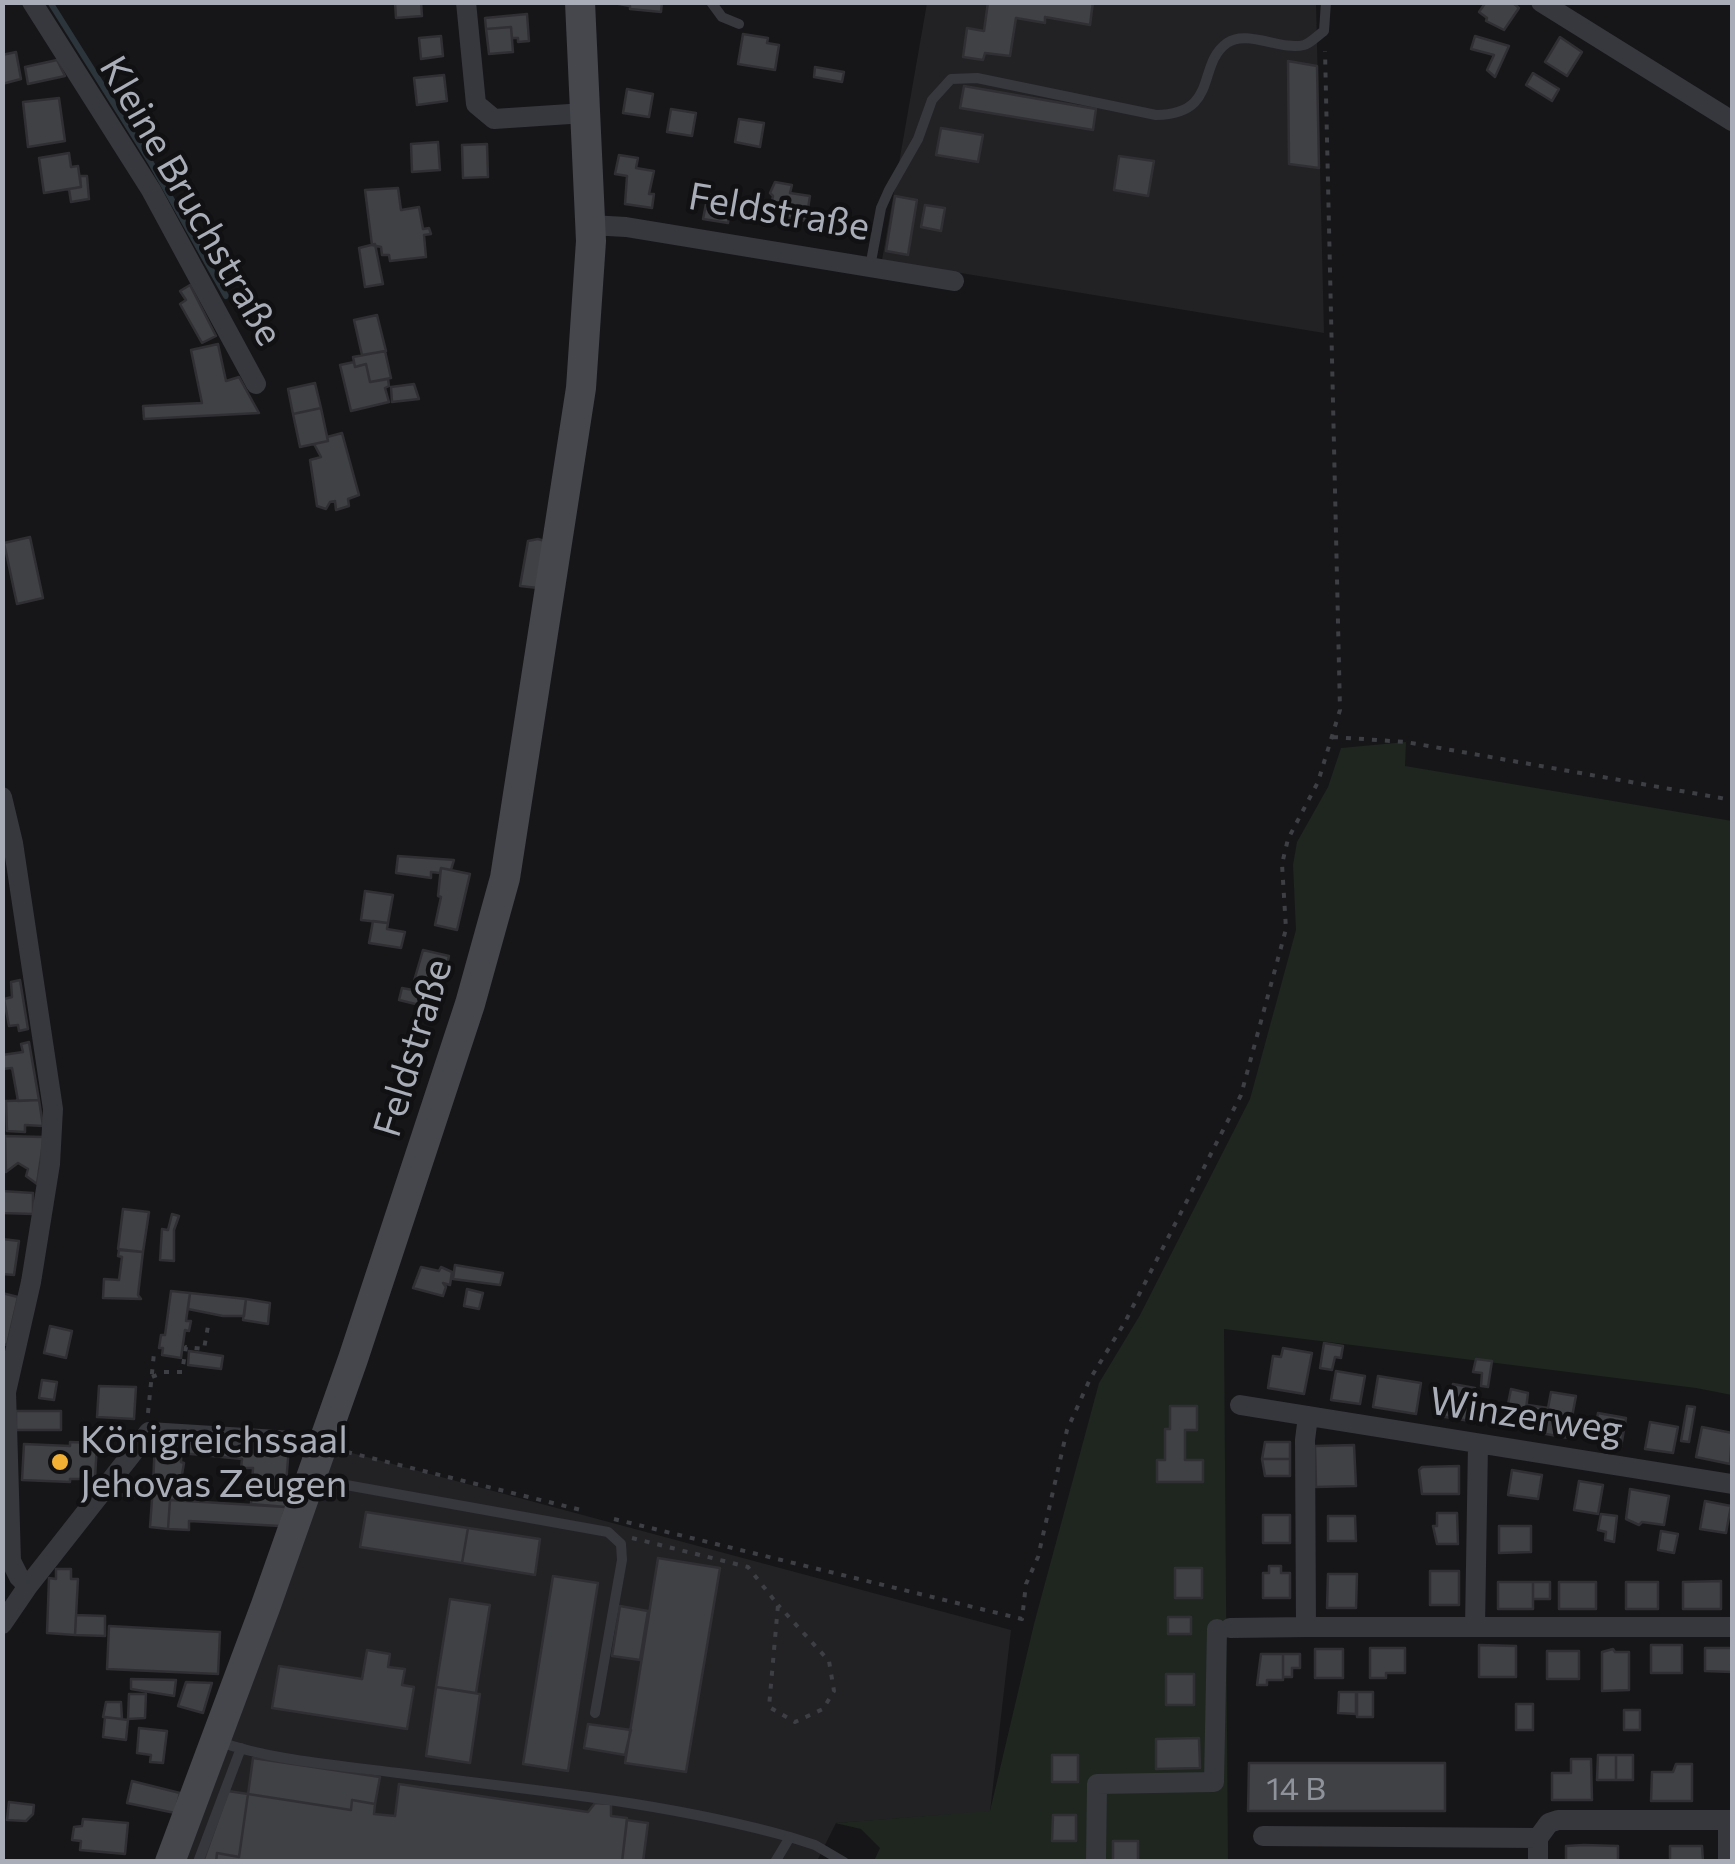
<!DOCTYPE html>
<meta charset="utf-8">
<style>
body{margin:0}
#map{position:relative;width:1735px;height:1864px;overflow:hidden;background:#161618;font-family:Commissioner,sans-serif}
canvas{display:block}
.frame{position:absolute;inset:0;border:5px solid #a8adb8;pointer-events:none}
</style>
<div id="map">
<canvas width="1735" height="1864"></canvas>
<div class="frame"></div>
</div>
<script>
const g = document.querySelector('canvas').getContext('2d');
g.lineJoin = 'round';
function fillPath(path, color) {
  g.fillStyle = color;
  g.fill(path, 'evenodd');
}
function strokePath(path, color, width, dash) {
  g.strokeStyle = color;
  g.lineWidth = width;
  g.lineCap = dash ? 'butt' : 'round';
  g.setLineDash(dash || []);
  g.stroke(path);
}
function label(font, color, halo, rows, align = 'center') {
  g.font = font + ' Commissioner,sans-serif';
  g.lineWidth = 9;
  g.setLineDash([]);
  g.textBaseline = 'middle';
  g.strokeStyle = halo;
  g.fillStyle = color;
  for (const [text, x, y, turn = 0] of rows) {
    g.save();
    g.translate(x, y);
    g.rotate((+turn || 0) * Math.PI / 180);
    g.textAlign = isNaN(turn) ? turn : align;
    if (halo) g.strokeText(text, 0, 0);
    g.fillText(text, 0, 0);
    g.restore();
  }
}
fillPath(new Path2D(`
 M927 3H1316L1324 333 882 260Z
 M337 1449 1011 1630 990 1812 836 1823 817 1861 181 1862Z`), '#222225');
fillPath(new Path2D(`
 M1406 742 1405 766 1732 821V1395L1696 1388 1224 1329 1228 1861H874L880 1848 861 1829 835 1823 990 1811 1034 1624 1099 1383 1140 1315 1250 1099 1296 930 1293 865 1297 842 1328 787 1341 748Z`), '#1e261f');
strokePath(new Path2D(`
 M50 2 151 163 226 296`), '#2c353c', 6);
const building = new Path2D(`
 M395 2H421L422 16 396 18Z
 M608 2H662L661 12 630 9V6Z
 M988 2H1093L1090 25 1045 17V23L1016 18 1010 56 985 53 983 60 963 57 967 28 984 31Z
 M1486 2H1512L1519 8 1504 30 1486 21 1487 18 1479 12Z
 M527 14 529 41 518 42V38H512L511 27 486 29 485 18Z
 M511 27 513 52 489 54 486 29Z
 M743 34 768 38 767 43 779 45 775 70 738 64Z
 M441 36 443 56 421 59 419 38Z
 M1475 36 1509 46 1495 77 1487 70 1494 55 1471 49Z
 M1560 37 1582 52 1567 76 1545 62Z
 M16 52 21 79 2 84V55Z
 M57 60 65 76 28 84 25 67Z
 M1288 61 1317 66 1319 168 1289 164Z
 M815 67 844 72 842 82 814 77Z
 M1533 73 1559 89 1552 101 1526 85Z
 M444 75 447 101 417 105 414 78Z
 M964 86 1096 109 1093 130 960 108Z
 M627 89 653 94 649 117 623 113Z
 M59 98 65 141 28 147 23 102Z
 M671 109 696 113 692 136 667 132Z
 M739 119 764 123 760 147 735 142Z
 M941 128 983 135 978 162 936 155Z
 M438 142 440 170 412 172 411 144Z
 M487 144 488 177 463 178 462 145Z
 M69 153 71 167 78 166 81 187 44 193 39 158Z
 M619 155 638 158 636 168 654 171 649 194H654L652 208 625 204 627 176 615 174Z
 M1119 156 1154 161 1148 196 1114 190Z
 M80 176H87L89 199 71 202 69 189 81 187Z
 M775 182 792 185 790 193 810 196 806 221 769 215 773 196 770 193Z
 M398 188 401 210 419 207 423 229 429 228 431 234 424 235 426 257 390 261 389 255H382L381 247 372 245 365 190Z
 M708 194 732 198 728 223 703 219Z
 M895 196 917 200 908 255 886 251Z
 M925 205 945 208 941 231 921 227Z
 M375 244 383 284 365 287 359 248Z
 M190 285 216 336 202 343 180 304 186 300 180 291Z
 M377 315 386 351 362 355 354 320Z
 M218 344 226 381 239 377 259 413 144 419 143 406 202 403 191 350Z
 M385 351 391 378 370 382 366 364 355 367 353 357Z
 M354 362 355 367 366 364 370 382 388 379 389 386 385 388 389 402 351 411 340 365Z
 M315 383 321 408 293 414 288 389Z
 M414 384 419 399 392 402 391 387Z
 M321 408 328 441 300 447 293 414Z
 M342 433 359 495 348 499 349 506 336 510 335 501 330 502 326 509 317 506 310 460 321 457 314 444 328 441 327 437Z
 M30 537 43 598 17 604 4 543Z
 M538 539 545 541 538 588 520 586 528 541Z
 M398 856 454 860 451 870 441 868 440 873 431 872V878L396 873Z
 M441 868 470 874 457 930 435 925 441 897 438 896Z
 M365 891 393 895 388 923 361 920Z
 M373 921 388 923 387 929 405 932 401 948 369 943Z
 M423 950 449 956 441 989 414 981Z
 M20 980 28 1029 19 1031 18 1025 9 1026 4 999 12 997 11 982Z
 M402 988 440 995 436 1009 399 1000Z
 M29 1042 39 1100 18 1101 12 1068 2 1069V1055L23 1052 21 1044Z
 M39 1100 43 1126 25 1125V1132L7 1131 6 1101Z
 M5 1136 44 1137 37 1184 26 1176 28 1169 18 1163 6 1172Z
 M2 1191 33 1193V1214L2 1213Z
 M123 1209 149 1212 143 1252 118 1249Z
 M172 1214 179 1216 174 1230V1261L160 1260 162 1229 168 1230Z
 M2 1239 19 1241 14 1275 2 1274Z
 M119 1250 143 1252 138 1295 141 1299 103 1298 104 1279 119 1280 122 1257 118 1256Z
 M455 1265 503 1273 500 1285 453 1279Z
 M421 1267 439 1271 441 1267 452 1272 450 1285 443 1283 446 1287 443 1296 413 1288Z
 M467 1289 483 1293 479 1309 464 1306Z
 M171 1291 190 1293 186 1321H191L189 1331 185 1330 181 1358 162 1355 163 1348H159L161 1335H165Z
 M2 1293 18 1297 7 1345 2 1344Z
 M190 1293 246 1299 244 1316H223L188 1309Z
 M246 1299 270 1303 268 1324 243 1320Z
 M50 1326 72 1331 66 1358 44 1353Z
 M1324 1343 1343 1346 1341 1358 1335 1357 1332 1370 1320 1368Z
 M1283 1348 1312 1353 1304 1394 1268 1388 1273 1356 1281 1357Z
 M189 1351 223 1356 221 1369 188 1365Z
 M1476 1359 1492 1361 1488 1387 1481 1386 1482 1373 1473 1372Z
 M1336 1371 1365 1376 1360 1404 1331 1400Z
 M1378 1376 1421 1383 1416 1414 1373 1407Z
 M42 1380 57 1382 54 1400 39 1398Z
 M1453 1384 1475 1388 1470 1421 1439 1416 1442 1397H1451Z
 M99 1386 136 1387 134 1419 97 1417Z
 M1511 1389 1528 1393 1525 1418 1506 1414Z
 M1551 1392 1576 1396 1568 1438 1524 1430 1528 1405 1548 1408Z
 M1170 1406H1197V1430H1185V1460H1203V1482H1157V1460H1165V1429H1170Z
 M1687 1406 1695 1407 1689 1442 1681 1441Z
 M16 1411H61V1430H16Z
 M1598 1413 1626 1418 1621 1447 1593 1442Z
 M1650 1422 1678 1427 1673 1453 1645 1449Z
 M1702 1427 1732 1433 1730 1464 1696 1457Z
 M155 1440 182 1442 181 1462 184 1463 180 1486 153 1485Z
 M70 1442 97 1443 95 1479H70V1482L22 1480 24 1444 70 1446Z
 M182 1442 289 1447 286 1484H294L286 1507 251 1504 253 1468H241L242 1459 181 1453Z
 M1265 1442H1290V1459H1262Z
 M1354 1445 1356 1486 1316 1487 1315 1446Z
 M1262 1459H1290V1476H1265Z
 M1459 1466V1494H1422L1419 1470 1422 1467Z
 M1512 1470 1542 1475 1538 1499 1508 1495Z
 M1579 1481 1603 1485 1598 1514 1574 1510Z
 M153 1485 177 1486 176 1500H170L168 1529 150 1527Z
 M1630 1489 1669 1496 1664 1525 1642 1522 1639 1525 1626 1519Z
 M170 1500 286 1507 280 1526 189 1521V1530L168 1529Z
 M1705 1501 1731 1506 1726 1533 1700 1529Z
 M366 1512 468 1528 462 1563 360 1547Z
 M1437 1513H1457L1458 1544H1437L1433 1526H1437Z
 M1601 1514 1617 1516 1614 1542 1605 1540 1606 1532 1598 1530Z
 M1263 1515H1290V1543H1263Z
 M1328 1516H1355L1356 1541H1328Z
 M1499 1526H1531V1552L1499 1553Z
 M468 1528 540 1539 535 1575 462 1563Z
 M1661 1531 1678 1534 1674 1553 1658 1550Z
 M658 1558 720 1568 686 1772 625 1763Z
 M1269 1566H1281V1573H1290V1598H1263V1573H1269Z
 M1175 1568H1202V1598H1175Z
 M56 1569H71V1579H78L75 1635 47 1633 49 1578 56 1579Z
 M1430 1571H1459V1605H1430Z
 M1328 1574H1357L1356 1608H1327Z
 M553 1576 598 1583 568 1771 523 1764Z
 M1721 1581V1609H1683V1582Z
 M1498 1582H1533V1609H1498Z
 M1533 1582H1550V1599H1533Z
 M1559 1582H1596V1609H1559Z
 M1626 1582H1658V1609H1626Z
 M450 1599 490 1605 476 1693 436 1687Z
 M620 1606 648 1611 640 1660 612 1656Z
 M76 1615 105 1616V1636L75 1635Z
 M1168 1617H1191V1634H1168Z
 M109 1626 220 1632 218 1674 107 1669Z
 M1479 1645 1516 1646V1677H1479Z
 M1651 1645H1682V1673H1651Z
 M1370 1648H1405V1673H1386V1678H1370Z
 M1705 1648H1732V1672L1705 1671Z
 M1315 1649H1343V1678H1315Z
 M1613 1649 1615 1652H1629V1690L1602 1691V1652Z
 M367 1650 390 1654 388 1667 405 1669 402 1685 414 1687 407 1729 272 1708 279 1666 362 1679Z
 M1547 1651H1579V1679H1547Z
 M1261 1654H1283V1680H1267V1685H1257Z
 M1283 1654H1300V1668H1292V1677H1283Z
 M1166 1674H1194V1705H1166Z
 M131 1679 176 1680 174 1696 131 1689Z
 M186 1682 212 1683 203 1713 178 1706Z
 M436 1687 480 1694 470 1763 426 1756Z
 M1339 1692H1356V1714L1338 1713Z
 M1357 1692H1373V1717H1357Z
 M129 1694H146L145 1718 128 1719Z
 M106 1702H121L122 1719 103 1717Z
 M1516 1704H1533V1730H1516Z
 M1624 1710H1640V1730H1624Z
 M105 1717 128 1720 126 1740 103 1737Z
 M588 1724 631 1730 625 1755 584 1748Z
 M139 1728 167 1731 163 1763 150 1762 151 1755 137 1753Z
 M1199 1738 1200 1768 1156 1769V1739Z
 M1052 1755H1078V1782H1052Z
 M1598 1755H1616V1780H1597Z
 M1616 1755H1633V1780H1616Z
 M253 1758 380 1777 375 1804 352 1800 351 1810 248 1794Z
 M1571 1759H1591L1592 1800H1552V1773H1571Z
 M1249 1763H1445V1811H1248Z
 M1676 1764H1692V1801H1651L1652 1772H1673Z
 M132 1781 180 1793 175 1813 127 1803Z
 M399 1784 588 1812 595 1803 611 1804V1816L627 1818 622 1862H216L217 1853 239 1857 248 1794 351 1810 352 1800 375 1804 374 1814 395 1816Z
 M228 1791 248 1794 239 1857 217 1853 216 1862H203Z
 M9 1802 34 1805 33 1814 26 1821 7 1820Z
 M1053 1815H1076V1841H1052Z
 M83 1819 128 1823 125 1854 80 1850 81 1841 72 1840 74 1827 82 1826Z
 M627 1820 648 1823 643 1862H622Z
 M1113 1841H1138V1862H1113Z
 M1584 1845 1618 1846V1862H1566V1846Z
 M1670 1846H1702L1703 1861 1708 1862H1670Z`);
fillPath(building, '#404145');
strokePath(building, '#303034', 2.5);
strokePath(new Path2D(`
 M1333 737 1406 742 1732 800
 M152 1377 164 1372H182L186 1347 204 1349 208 1326
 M148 1413 154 1353
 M347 1452 585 1511
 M121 1495 146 1497
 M614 1519 1022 1619 1026 1584 1038 1557 1067 1430 1090 1379 1125 1322 1241 1095 1286 929 1282 864 1288 839 1318 782 1340 710 1325 51
 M632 1538 748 1567 778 1605 769 1707 795 1722 823 1709 834 1691 829 1661 778 1605`), '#3d3f44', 4, [5, 8]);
strokePath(new Path2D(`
 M711 2 722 17 739 24
 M870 267 881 208 889 190 918 139 932 100 951 79 977 78 1156 115C1220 114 1196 65 1227 43 1247 29 1281 51 1304 45 1311 43 1318 35 1324 31L1326 2
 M313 1476 335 1483 608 1532 621 1544 622 1560 595 1713
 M217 1741C273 1761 339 1765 398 1773 530 1790 661 1801 790 1837
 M198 1862 241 1748
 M775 1862 790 1837 815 1845 844 1862`), '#37383d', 10);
strokePath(new Path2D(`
 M32 2 151 190 256 384
 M466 2 476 104 494 119 585 113
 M1541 2 1732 121
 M590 225 626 227 954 281
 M2 797 13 843 53 1109 50 1164 31 1282 6 1392 11 1561 19 1577 28 1586
 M1240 1405 1732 1484
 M1308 1416 1305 1440 1306 1627H1732
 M2 1624 28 1586 149 1432 293 1441 321 1449
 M1475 1627 1478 1444
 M1230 1628 1306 1627
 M1728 1820V1862
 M1263 1836 1538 1838
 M1538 1838 1549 1823 1558 1820H1732
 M1096 1862 1097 1784 1214 1782 1217 1629
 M1538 1862V1838`), '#37383d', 20);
strokePath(new Path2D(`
 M170 1862 266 1605 353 1359 470 1004 505 878 581 388 591 241 580 2`), '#45474d', 30);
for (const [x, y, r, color] of [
 [60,1462,10,"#f2b134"]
]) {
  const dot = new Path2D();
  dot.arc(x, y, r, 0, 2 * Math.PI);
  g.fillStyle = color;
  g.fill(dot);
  strokePath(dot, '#111113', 4);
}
label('32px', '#8e929b', null, [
 ["14 B",1296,1789]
]);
label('38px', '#a8adb8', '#111113', [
 ["Kleine Bruchstraße",191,201,60],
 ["Feldstraße",779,212,10],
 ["Feldstraße",413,1048,-73],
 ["Winzerweg",1526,1416,9]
]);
label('38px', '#a8adb8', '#111113', [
 ["Königreichssaal",80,1440],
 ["Jehovas Zeugen",80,1484]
], 'left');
</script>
